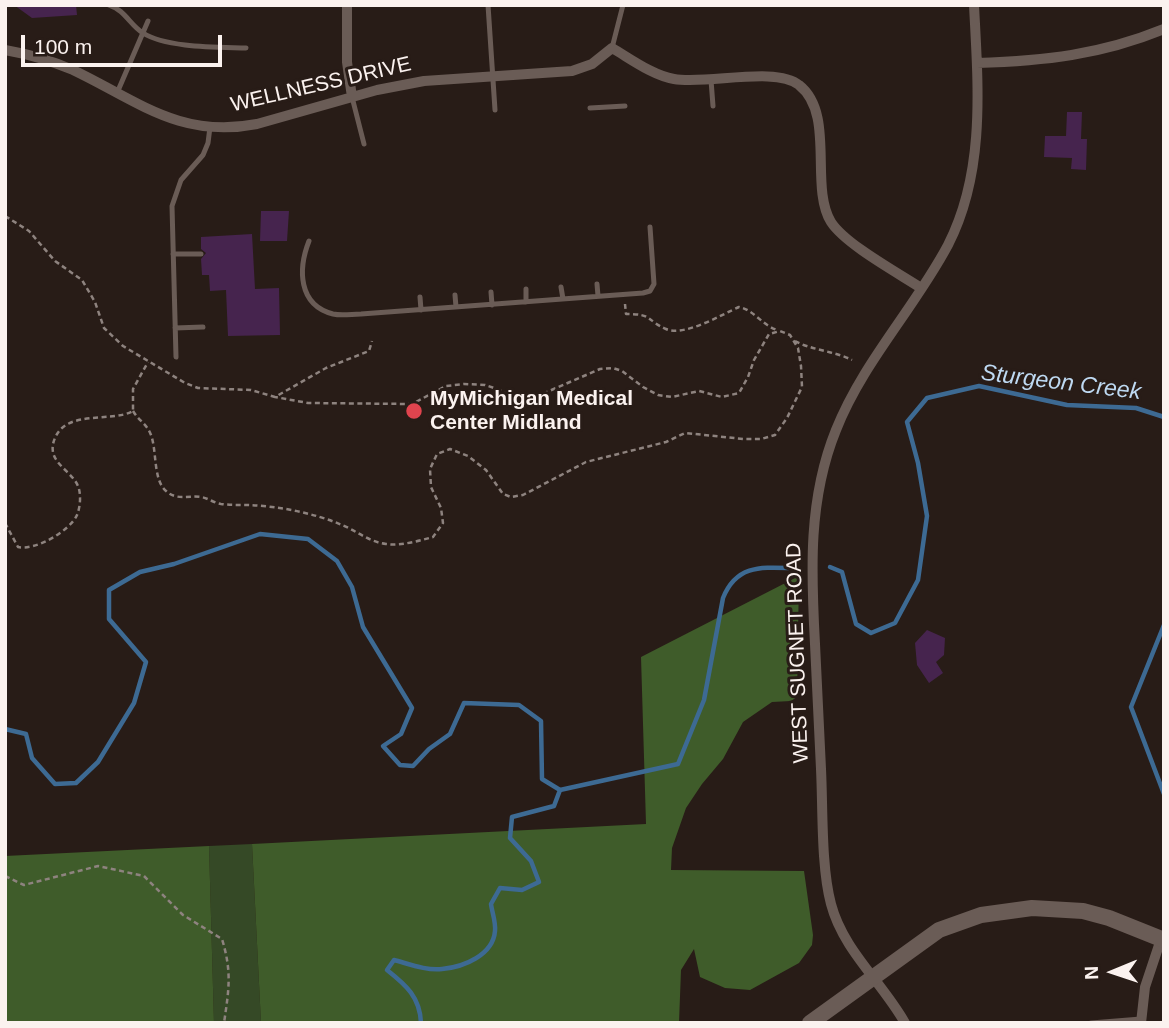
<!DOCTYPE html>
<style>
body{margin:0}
#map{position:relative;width:1169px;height:1028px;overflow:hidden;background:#281c17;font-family:Helvetica,sans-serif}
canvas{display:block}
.frame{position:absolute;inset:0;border:7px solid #fbf2ef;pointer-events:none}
.north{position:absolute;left:1078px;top:937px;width:70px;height:70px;-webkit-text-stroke:5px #281c17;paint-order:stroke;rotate:268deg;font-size:19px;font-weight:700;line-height:28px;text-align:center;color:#fbf2ef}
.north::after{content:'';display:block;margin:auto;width:24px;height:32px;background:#fbf2ef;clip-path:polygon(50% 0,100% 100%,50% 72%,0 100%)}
.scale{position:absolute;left:21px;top:35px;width:201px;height:32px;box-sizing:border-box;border:4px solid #fbf2ef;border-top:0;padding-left:9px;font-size:21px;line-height:24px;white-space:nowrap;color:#fbf2ef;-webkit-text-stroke:5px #281c17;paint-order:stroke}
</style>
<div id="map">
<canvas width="1169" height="1028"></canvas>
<div class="frame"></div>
<div class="north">N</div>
<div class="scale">100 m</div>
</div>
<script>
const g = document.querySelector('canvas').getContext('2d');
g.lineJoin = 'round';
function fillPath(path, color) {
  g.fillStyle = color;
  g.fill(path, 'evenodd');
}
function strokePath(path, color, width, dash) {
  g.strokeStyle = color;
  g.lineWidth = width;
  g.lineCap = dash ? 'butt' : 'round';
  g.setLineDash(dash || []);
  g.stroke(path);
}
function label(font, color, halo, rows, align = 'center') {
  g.font = font + ' Helvetica,sans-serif';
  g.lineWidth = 6;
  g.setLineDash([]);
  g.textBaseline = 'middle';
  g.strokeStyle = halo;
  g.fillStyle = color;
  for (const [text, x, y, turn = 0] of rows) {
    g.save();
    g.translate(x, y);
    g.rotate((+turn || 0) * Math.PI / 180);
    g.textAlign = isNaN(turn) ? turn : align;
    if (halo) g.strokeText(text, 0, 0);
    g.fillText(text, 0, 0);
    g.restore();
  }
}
fillPath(new Path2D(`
 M252 844 261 1023H214L209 846Z`), '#354926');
fillPath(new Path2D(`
 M799 576 797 697 791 701 772 702 743 722 723 759 702 784 686 808 672 848 671 870 804 871 813 935 812 945 799 963 750 990 725 988 700 977 694 949 681 970 679 1023H261L252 844 646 824 641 657Z
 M209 846 214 1023H5V856Z`), '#3f5c2a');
strokePath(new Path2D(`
 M830 567 842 572 856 624 871 633 895 623 918 580 927 516 918 463 907 422 927 398 979 386 1067 405 1136 408 1164 417
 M1164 625 1131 707 1164 794
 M5 729 26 734 32 758 55 784 76 783 98 762 134 703 146 662 109 619V590L140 572 174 564 260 534 308 539 337 561 352 587 363 627 412 708 401 734 383 746 400 765 413 766 429 749 450 734 464 703 519 705 541 721 542 779 560 790 678 764 704 700 723 598C736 566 759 567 789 568
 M421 1023C420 997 406 985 387 970L394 960C409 964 427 971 442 969 464 967 493 955 495 931 496 922 492 912 491 904L500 888 522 890 539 882 531 861 510 838 512 817 554 806 560 790`), '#3d6a93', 4.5);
fillPath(new Path2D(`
 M14 5H76L77 15 32 18Z
 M1067 112H1082L1081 139H1087L1086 170 1071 169 1072 158 1044 157 1045 136H1066Z
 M261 211H289L287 241H260Z
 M252 234 255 289 279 288 280 335 228 336 226 290 210 291 209 275H202L201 259 206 253 201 249V237Z
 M927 630 945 638 944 655 936 662 943 673 929 683 917 665 915 643Z`), '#46244e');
strokePath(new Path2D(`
 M5 216 29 231 55 261 82 280 95 302 104 328 123 346 185 383 198 388 251 390 275 397 326 368 369 351 372 341
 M625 304 626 314C654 314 645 320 666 329 684 337 721 315 739 307 754 310 762 325 777 330
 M795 341C811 350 834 351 852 360
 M133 411C139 421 147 424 151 435 157 451 153 480 166 491 177 501 188 495 201 497 208 498 214 503 221 504 230 505 239 505 248 505 278 506 314 513 342 525 357 531 369 542 386 544 401 546 418 541 433 537L443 523 441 508 431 487 430 469 437 454 450 449 468 456 486 470 503 494 511 497 523 495 586 462 666 442 685 433 743 439H761L775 435 787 418 802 387 801 366 798 348 790 335 780 331 769 334 754 360 748 377 739 393 722 397 699 391 672 397 658 395 643 387 622 371 613 368 600 369 526 401 514 399 500 390 485 385 464 384 446 386 412 404 308 403 275 397
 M5 523 18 547C35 551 70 531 77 515 80 508 81 497 79 489 74 470 44 463 55 438 67 409 112 423 133 411V389L148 362
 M5 876 24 885 98 866 144 876 183 915 222 939C232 972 229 989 224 1023`), '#8e837f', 2.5, [5, 3.5]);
strokePath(new Path2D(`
 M109 5C125 10 130 25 143 33 166 48 219 47 246 48
 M488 5 495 110
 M612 48 623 5
 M711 80 713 106
 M117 93 148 21
 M352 97 364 144
 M590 108 625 106
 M309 241C298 269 298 305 333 314 342 316 352 314 361 314L643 293 650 291 654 284 650 227
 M173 254H201
 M597 284 598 296
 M561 287 563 299
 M526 289V302
 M491 292 492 305
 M455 295 456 307
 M420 297 421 310
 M175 328 203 327
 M176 357 172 206 181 180 203 155 208 143 210 127
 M1091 1023 1141 1019`), '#6a5c56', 5);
strokePath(new Path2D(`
 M347 5V62L352 97
 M5 50C28 54 52 61 73 70 138 101 180 139 257 124L377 90 424 81 572 71 592 64 612 48C631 59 652 75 674 79 706 85 776 66 799 85 836 114 809 186 831 222 845 244 898 273 921 288
 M977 63C1044 61 1100 55 1164 29
 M905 1023C882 982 843 950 831 904 821 867 823 808 821 769 819 727 817 686 815 644 811 571 808 499 836 430 863 362 914 309 948 245 986 171 978 85 974 5
 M1141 1023 1145 987 1161 939`), '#6a5c56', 10);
strokePath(new Path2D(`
 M810 1023 939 930 981 915 1032 908 1083 911 1109 918 1164 940`), '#6a5c56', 16);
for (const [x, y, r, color] of [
 [414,411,9,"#e0444e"]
]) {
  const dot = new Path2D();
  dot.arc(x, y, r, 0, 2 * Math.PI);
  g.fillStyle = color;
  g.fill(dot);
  strokePath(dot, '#281c17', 2.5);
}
label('21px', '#fbf2ef', '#281c17', [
 ["WELLNESS DRIVE",321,85,-13],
 ["WEST SUGNET ROAD",798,653,-92]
]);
label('bold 21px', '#fbf2ef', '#281c17', [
 ["MyMichigan Medical",430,399],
 ["Center Midland",430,423]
], 'left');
label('italic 23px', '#bed9f2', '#281c17', [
 ["Sturgeon Creek",1061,383,7]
]);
</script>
